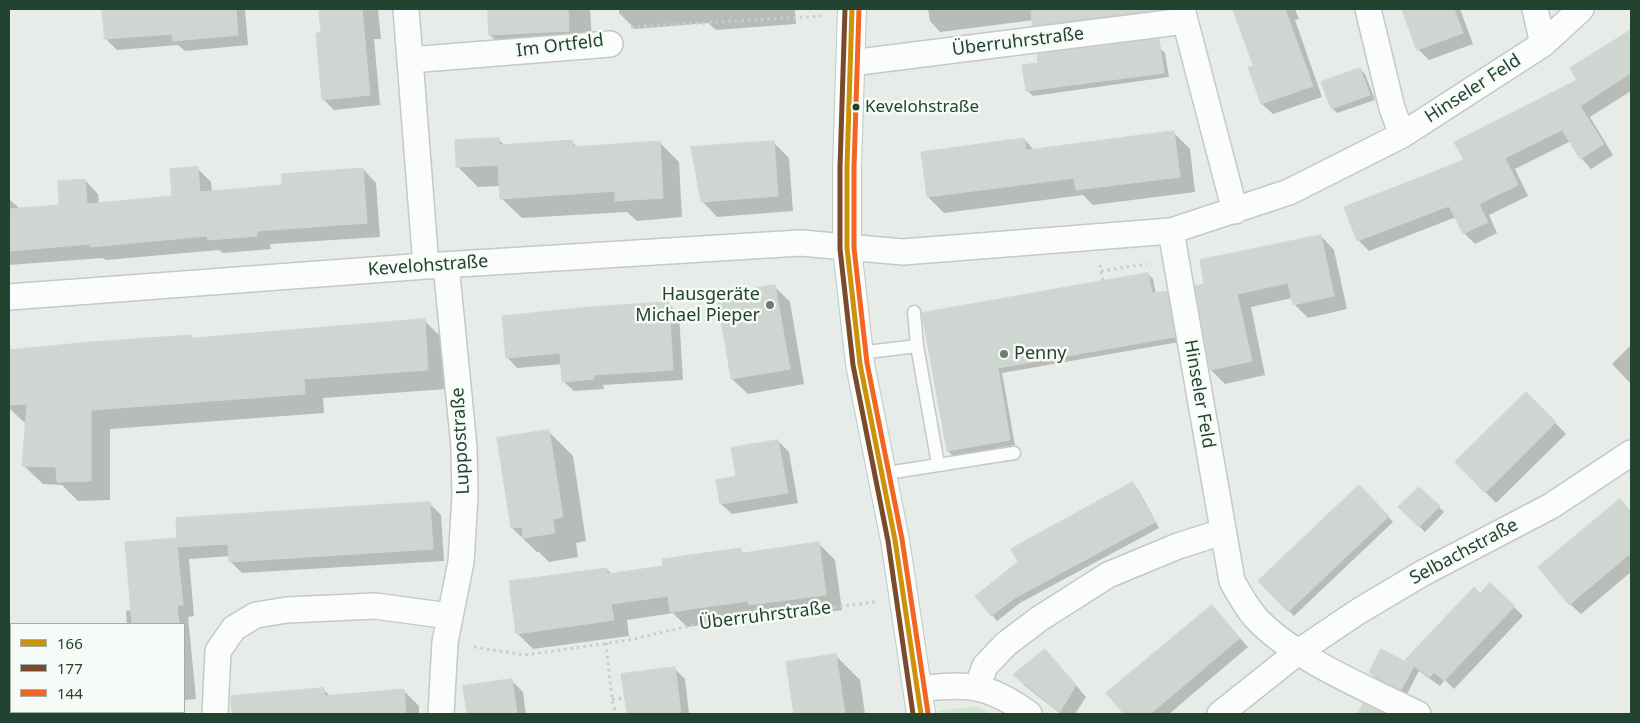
<!DOCTYPE html>
<meta charset="utf-8">
<style>
body{margin:0}
#map{position:relative;width:1640px;height:723px;overflow:hidden;background:#e7ece8;font-family:"Noto Sans",sans-serif}
canvas{display:block}
.frame{position:absolute;inset:0;border:10px solid #22432f;pointer-events:none}
.legend{position:absolute;left:10px;top:623px;width:175px;height:90px;box-sizing:border-box;background:#f6fbf7;border:1px solid #a1b1a7;margin:0;padding:6px 9px;list-style:none;font-size:15px;color:#22432f}
.legend li{display:flex;align-items:center;gap:10px;height:25px}
.legend b{width:25px;border:1px solid #a1b1a7}
</style>
<div id="map">
<canvas width="1640" height="723"></canvas>
<div class="frame"></div>
<ul class="legend">
<li><b style="height:6px;background:#cc9209"></b>166</li>
<li><b style="height:6px;background:#7a4b2a"></b>177</li>
<li><b style="height:6px;background:#f26522"></b>144</li>
</ul>
</div>
<script>
const g = document.querySelector('canvas').getContext('2d');
g.lineJoin = 'round';
function fillPath(path, color) {
  g.fillStyle = color;
  g.fill(path, 'evenodd');
}
function strokePath(path, color, width, dash) {
  g.strokeStyle = color;
  g.lineWidth = width;
  g.lineCap = dash ? 'butt' : 'round';
  g.setLineDash(dash || []);
  g.stroke(path);
}
function label(font, color, halo, rows, align = 'center') {
  g.font = font + ' "Noto Sans",sans-serif';
  g.lineWidth = 5;
  g.setLineDash([]);
  g.textBaseline = 'middle';
  g.strokeStyle = halo;
  g.fillStyle = color;
  for (const [text, x, y, turn = 0] of rows) {
    g.save();
    g.translate(x, y);
    g.rotate((+turn || 0) * Math.PI / 180);
    g.textAlign = isNaN(turn) ? turn : align;
    if (halo) g.strokeText(text, 0, 0);
    g.fillText(text, 0, 0);
    g.restore();
  }
}
fillPath(new Path2D(`
 M977 706 991 714H939L938 711Z`), '#d0e6d0');
fillPath(new Path2D(`
 M104 9H245L248 45 185 51 178 45 117 50 106 39Z
 M320 9H378L381 39H374L380 105 334 110 323 99 322 34Z
 M489 9H590L593 55 514 59 490 35Z
 M619 9H795L796 24 716 30 708 23 635 29 619 13Z
 M928 9H1143L1144 23 1045 36 1034 25V20L940 32 930 21Z
 M1241 9H1295L1299 19 1295 20 1322 97 1273 114 1262 104 1249 68 1254 66 1247 25Z
 M1409 9H1460L1473 44 1429 60 1418 49 1404 10Z
 M1631 31V91L1590 117 1613 155 1591 169 1581 158 1571 141 1515 169 1528 196 1489 215 1497 233 1475 244 1464 233 1456 217 1369 251 1358 240 1579 80 1572 69Z
 M1160 48 1165 53 1169 77 1033 96 1027 90Z
 M1360 69 1365 74 1375 100 1337 113 1332 108Z
 M1174 133 1190 149 1195 192 1093 205 1083 195 944 213 928 197 1024 139 1034 150Z
 M498 139 505 146 572 142 578 148 659 142 679 162 682 217 637 221 627 212 522 218 501 198V186L478 187 458 167Z
 M773 142 789 158 793 211 717 217 702 201Z
 M197 168 211 182 212 192 284 186 363 169 376 183 380 237 270 244 271 249 223 253 219 250 106 260 103 258 9 265V199L20 209 61 206 85 180 98 194 99 204 173 197Z
 M1321 236 1334 250 1347 309 1308 318 1294 304 1292 298 1251 307 1265 375 1225 384 1211 370 1206 285Z
 M1148 274 1153 279 1156 294 1166 292 1172 297 1179 342 1002 373 1015 445 953 456 948 451 924 314Z
 M774 286 790 302 804 384 748 394 732 379 718 296Z
 M669 304 679 314 683 380 603 385 604 389 574 391 563 381 562 364 517 368 507 357Z
 M424 320 443 339 447 389 323 398 324 413 110 429V500L78 501 62 485 43 484 23 465 26 424 9 408V352L91 344 191 336 193 339Z
 M1631 345V384L1612 364Z
 M1526 393 1566 434 1496 503 1456 462Z
 M549 432 573 456 586 541 576 543 578 557 549 562 539 552H537L512 528 499 439Z
 M778 441 789 452 798 503 732 514 721 504 737 477Z
 M1133 484 1138 489 1159 528 1020 603 997 621 977 597Z
 M1359 486 1393 522 1294 616 1260 581Z
 M1419 488 1444 512 1425 532 1400 507Z
 M1620 500 1631 512V572L1581 614 1570 604Z
 M429 503 441 515 444 561 242 573 230 561V556L189 559 194 616 188 617 196 699 184 700V624H127L126 611 132 610 176 539Z
 M819 544 835 560 842 610 766 621 762 617 687 627 673 613 627 620 629 636 533 649 517 633 606 569 612 574 665 567 740 550 745 554Z
 M1480 595 1514 607 1523 616 1454 689 1445 680 1440 686 1419 671 1407 694 1376 678 1370 673 1414 667 1407 660Z
 M1212 607 1248 647 1169 714H1126L1108 694Z
 M835 655 860 680 865 714H795L787 663Z
 M1056 662 1086 697 1075 714H1061L1025 686 1015 675Z
 M674 668 685 679 689 714H628L623 675Z
 M512 681 523 692 526 714H468L464 688Z
 M324 690 330 696 403 690 419 706V714H248L246 696Z
 M184 709V714H136L135 712H184Z`), '#0003');
const building = new Path2D(`
 M102 9H236L238 35 173 41 172 34 105 39Z
 M319 9H362L370 95 322 100 316 33H321Z
 M488 9H568L569 31 489 35Z
 M1031 9H1155V10L1033 26Z
 M1233 9H1285L1313 86 1261 104 1248 67 1253 66Z
 M1402 9H1454L1463 33 1417 50Z
 M1631 30V73L1580 106 1604 144 1580 159 1562 130 1505 158 1518 185 1479 204 1488 222 1463 234 1449 206 1357 241 1344 207 1464 160 1454 142 1577 80 1570 68Z
 M1159 39 1164 73 1026 91 1022 65 1038 63 1037 54Z
 M1360 68 1370 95 1331 109 1321 82Z
 M1174 131 1180 177 1076 190 1074 178 927 197 921 152 1024 138 1026 150Z
 M499 138V145L572 140 573 147 660 141 663 198 615 201V191L500 199 498 165 456 167 455 140Z
 M774 141 778 196 701 202 691 147Z
 M198 167 200 192 282 185V174L363 168 367 223 257 231V236L208 240 207 236 90 247V244L9 251V209L59 205 58 181 85 179 87 204 172 196 170 169Z
 M1321 235 1334 296 1293 305 1288 283 1237 294 1252 361 1210 370 1195 286 1204 284 1200 260Z
 M1148 273 1152 293 1167 291 1175 337 998 368 1010 440 947 451 922 313Z
 M775 285 790 369 731 379 717 295Z
 M669 302 673 370 593 375 594 379 562 382 560 353 506 358 502 316 591 307Z
 M425 319 428 370 304 379 305 394 91 410V481L57 482 56 467 22 466 27 404 9 405V350L91 342 191 335V338Z
 M1526 392 1556 422 1485 493 1455 462Z
 M549 430 563 517 553 519 555 533 523 538 522 527 511 528 497 438Z
 M778 440 788 493 720 504 716 480 736 476 731 448Z
 M1133 482 1155 522 1015 598 991 616 975 596 1018 562 1011 549Z
 M1359 485 1389 516 1288 612 1258 581Z
 M1419 487 1440 506 1419 527 1398 507Z
 M1620 499 1631 512V553L1569 605 1538 567Z
 M430 502 433 549 229 562 228 544 177 547 183 605H177L179 624H132L125 542 177 538V544L176 518Z
 M819 542 826 595 749 605 748 601 670 612 668 596 611 604 614 620 516 634 509 581 607 568V574L663 566 662 559 741 548 742 553Z
 M1490 583 1515 606 1444 681 1434 672 1430 677 1405 660 1474 587 1480 593Z
 M1212 605 1240 638 1150 714H1124L1106 693Z
 M1045 649 1076 685 1060 712 1013 675Z
 M1381 649 1414 666 1401 690 1369 673Z
 M836 654 845 714H794L786 662Z
 M675 667 681 714H627L621 674Z
 M512 679 517 714H467L463 686Z
 M324 688 325 696 404 689 406 714H232L231 696Z
 M1363 704 1370 707 1386 714H1358Z`);
fillPath(building, '#cfd5d1');
strokePath(building, '#cfd5d1', 1);
const lane = new Path2D(`
 M914 312 917 346 938 464
 M859 353 917 346
 M881 474 1014 453`);
const street = new Path2D(`
 M406 9 426 266
 M1182 9 1235 211
 M1368 9 1392 108 1402 135
 M1535 9 1543 44
 M410 60 610 44
 M851 63 1185 21
 M1171 231 1232 581C1239 594 1246 606 1255 617 1292 658 1368 689 1418 714
 M9 297 426 266 767 245 801 243 903 252 1171 231 1289 192 1402 135 1543 44 1581 9
 M977 688 985 666 1006 644 1039 619 1108 575 1178 546 1222 532
 M917 689C966 683 989 684 1029 714
 M215 714 218 651 234 628 256 615 287 610 375 606 449 616
 M441 714 445 642 461 562 465 496 464 447 446 265
 M1220 714 1298 652 1359 611 1423 573 1551 506 1631 453`);
const secondary = new Path2D(`
 M852 9 847 167V248L860 364 895 540 921 714`);
strokePath(lane, '#c4c9c5', 15);
strokePath(street, '#c4c9c5', 28);
strokePath(secondary, '#c0c9c4', 30);
strokePath(new Path2D(`
 M631 27 822 16
 M1100 265 1103 281
 M1101 271 1147 264
 M606 643 612 699 616 714
 M474 647 525 655 629 640 694 625 875 602
 M612 699 625 698`), '#c6cec8', 3, [2.5, 4]);
strokePath(lane, '#fbfcfc', 12);
strokePath(street, '#fbfcfc', 25);
strokePath(secondary, '#fbfcfc', 28);
strokePath(new Path2D(`
 M852 9 847 167V248L860 364 895 540 921 714`), '#cc9209', 5);
strokePath(new Path2D(`
 M845 9 840 167V249L853 365 888 541 913 714`), '#7a4b2a', 5);
strokePath(new Path2D(`
 M859 9 854 167V248L867 363 902 539 928 713`), '#f26522', 5);
for (const [x, y, r, color] of [
 [856,107,4.5,"#22432f"],
 [770,305,5,"#677e70"],
 [1004,354,5,"#677e70"]
]) {
  const dot = new Path2D();
  dot.arc(x, y, r, 0, 2 * Math.PI);
  g.fillStyle = color;
  g.fill(dot);
  strokePath(dot, '#f6fbf7', 2);
}
label('17px', '#22432f', '#f6fbf7', [
 ["Kevelohstraße",865,107]
], 'left');
label('18px', '#22432f', '#f6fbf7', [
 ["Überruhrstraße",1018,42,-7],
 ["Im Ortfeld",560,46,-7],
 ["Hinseler Feld",1473,89,-33],
 ["Kevelohstraße",428,266,-4],
 ["Hinseler Feld",1199,394,80],
 ["Luppostraße",461,441,-93],
 ["Selbachstraße",1464,552,-28],
 ["Überruhrstraße",765,616,-7]
]);
label('18px', '#22432f', '#f6fbf7', [
 ["Hausgeräte",760,295],
 ["Michael Pieper",760,316],
 ["Penny",1014,354,"left"]
], 'right');
</script>
